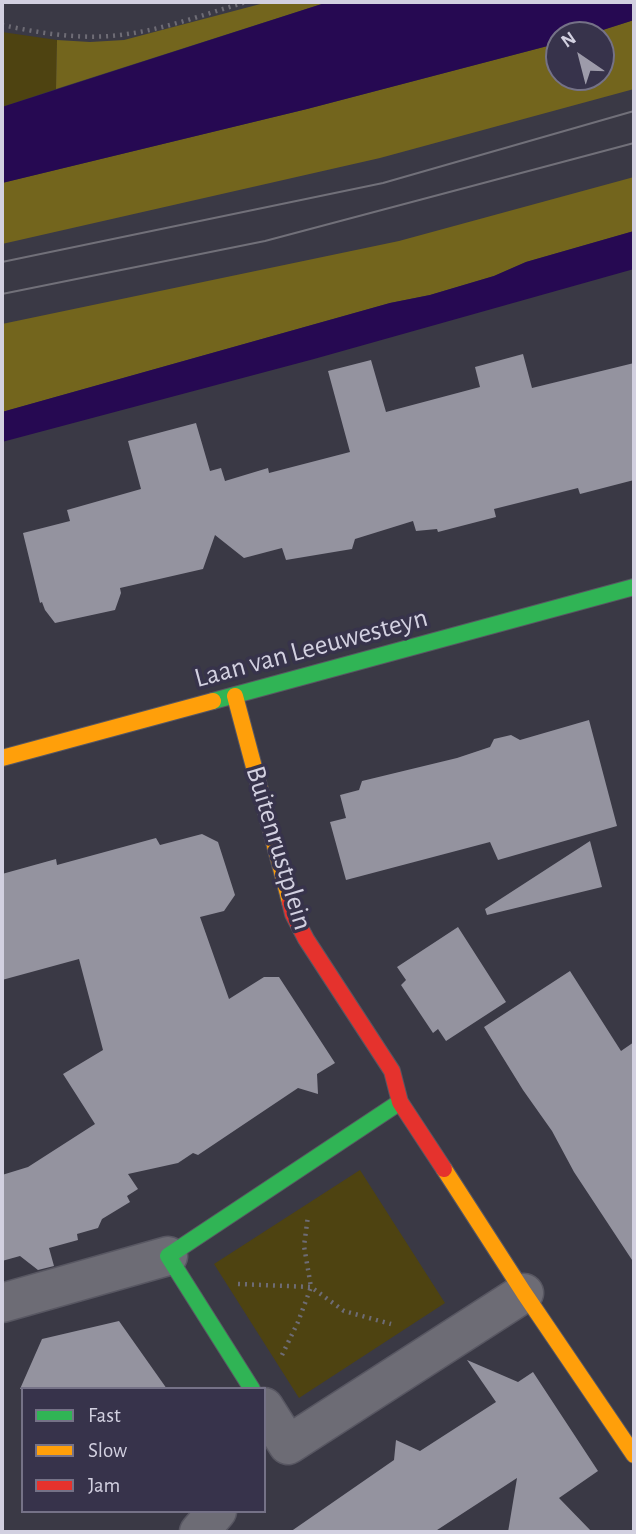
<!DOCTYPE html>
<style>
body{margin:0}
#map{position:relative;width:636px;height:1534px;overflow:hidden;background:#3a3945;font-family:"Alegreya Sans",sans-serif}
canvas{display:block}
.frame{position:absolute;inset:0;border:4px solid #d2d0e0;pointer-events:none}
.legend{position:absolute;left:21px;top:1387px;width:245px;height:126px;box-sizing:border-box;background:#37334b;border:2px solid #757287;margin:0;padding:9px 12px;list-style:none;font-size:21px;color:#d2d0e0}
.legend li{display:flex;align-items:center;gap:14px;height:35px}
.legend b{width:35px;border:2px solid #757287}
.north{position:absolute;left:545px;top:21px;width:70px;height:70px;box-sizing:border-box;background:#37334b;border:2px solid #757287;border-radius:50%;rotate:325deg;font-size:19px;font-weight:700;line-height:28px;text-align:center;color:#d2d0e0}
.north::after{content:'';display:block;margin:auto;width:24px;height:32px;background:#9d9baa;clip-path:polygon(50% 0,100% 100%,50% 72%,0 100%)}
</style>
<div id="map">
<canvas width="636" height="1534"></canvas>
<div class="frame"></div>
<ul class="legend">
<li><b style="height:9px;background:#30b455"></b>Fast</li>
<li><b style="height:9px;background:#ff9f0a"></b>Slow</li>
<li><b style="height:9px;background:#e5322d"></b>Jam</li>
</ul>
<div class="north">N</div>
</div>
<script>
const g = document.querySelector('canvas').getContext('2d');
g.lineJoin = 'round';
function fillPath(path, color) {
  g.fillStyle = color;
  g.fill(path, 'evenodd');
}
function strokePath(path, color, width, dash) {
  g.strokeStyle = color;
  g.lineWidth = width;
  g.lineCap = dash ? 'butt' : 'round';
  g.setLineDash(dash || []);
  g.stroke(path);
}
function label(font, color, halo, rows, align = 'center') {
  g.font = font + ' "Alegreya Sans",sans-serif';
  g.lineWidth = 7;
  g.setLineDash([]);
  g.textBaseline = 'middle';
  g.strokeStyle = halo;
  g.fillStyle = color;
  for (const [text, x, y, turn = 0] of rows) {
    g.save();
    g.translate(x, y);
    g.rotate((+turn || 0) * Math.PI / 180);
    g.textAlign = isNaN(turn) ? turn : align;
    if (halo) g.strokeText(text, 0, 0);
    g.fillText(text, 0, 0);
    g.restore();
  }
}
fillPath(new Path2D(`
 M2 32 57 40 56 89 2 107Z
 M360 1170 445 1303 299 1398 214 1264Z`), '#4e4311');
fillPath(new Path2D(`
 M268 2H328L56 89 57 40 90 42 124 40Z
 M634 20V89L380 158 2 244V183L307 109 559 43V77H601V35H587Z
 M634 177V231L526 262 494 276 430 295 390 303 2 412V324L399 241Z`), '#73651d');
fillPath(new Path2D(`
 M328 2H634V20L587 35H559V43L307 109 2 183V107Z
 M634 231V269L314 359 2 442V412L390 303 430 295 494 276 526 262Z`), '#260952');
fillPath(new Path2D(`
 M523 354 532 388 634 363V480L580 494 578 488 494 509 496 517 438 532 437 529 416 531 413 521 355 539 352 549 286 560 282 548 244 558 215 535 203 569 120 588 121 593 115 610 55 623 45 610 42 602 40 603 23 533 70 521 67 510 141 489 128 441 196 423 210 471 221 468 225 481 268 468 269 473 350 452 328 371 371 360 386 412 480 387 475 367Z
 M589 720 617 826 498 860 490 842 346 880 330 822 346 818 340 795 359 790 362 781 457 758 490 747 494 739 511 735 520 740Z
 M202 834 218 842 235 895 224 911 200 917 229 999 264 977H279L335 1063 317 1074 318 1094 298 1088 198 1155 193 1153 178 1163 128 1174 138 1189 127 1196 130 1202 102 1219 98 1228 77 1234 78 1240 49 1248 54 1266 38 1270 20 1256 2 1261V1175L28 1167 95 1124 63 1074 103 1050 79 959 2 980V874L56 859 57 865 156 838 160 845Z
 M590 841 602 887 487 915 485 909Z
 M458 927 506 1002 446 1041 438 1029 433 1033 401 985 406 980 397 967Z
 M570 971 621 1051 634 1042V1263L574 1172 552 1131 523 1090 484 1027Z
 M119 1321 167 1389H20L42 1339Z
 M467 1360 518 1382 533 1372 598 1471 559 1498 592 1532H508L517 1478 434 1532H290L394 1460 396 1440 420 1451 496 1402Z`), '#94939f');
const street = new Path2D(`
 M2 1303 168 1256
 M264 1407 288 1445 524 1293
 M199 1532 217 1511`);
const fast = new Path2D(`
 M213 701 634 587
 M252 1389 168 1256 400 1102`);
const slow = new Path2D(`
 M235 696 290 902
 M2 758 213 701
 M444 1169 524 1293 634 1455`);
const jam = new Path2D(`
 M290 902 293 914 306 939 392 1071 400 1102 444 1169`);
strokePath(street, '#585762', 41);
strokePath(fast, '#585762', 18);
strokePath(slow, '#585762', 18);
strokePath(jam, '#585762', 18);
strokePath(new Path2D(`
 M2 25C40 33 80 40 120 35 163 30 205 14 246 2
 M238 1284 311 1287 344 1311 391 1324
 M282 1355 298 1322 311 1287 304 1246 308 1216`), '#6e6c75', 4.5, [2, 5]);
strokePath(street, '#6d6c75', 38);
strokePath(fast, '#30b455', 16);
strokePath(slow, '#ff9f0a', 16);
strokePath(jam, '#e5322d', 16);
strokePath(new Path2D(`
 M2 262 383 183 634 111
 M2 294 265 241 634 143`), '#717079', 2);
label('28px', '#d2d0e0', '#37334b', [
 ["Laan van Leeuwesteyn",311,648,-15],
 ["Buitenrustplein",279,848,73]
]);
</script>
